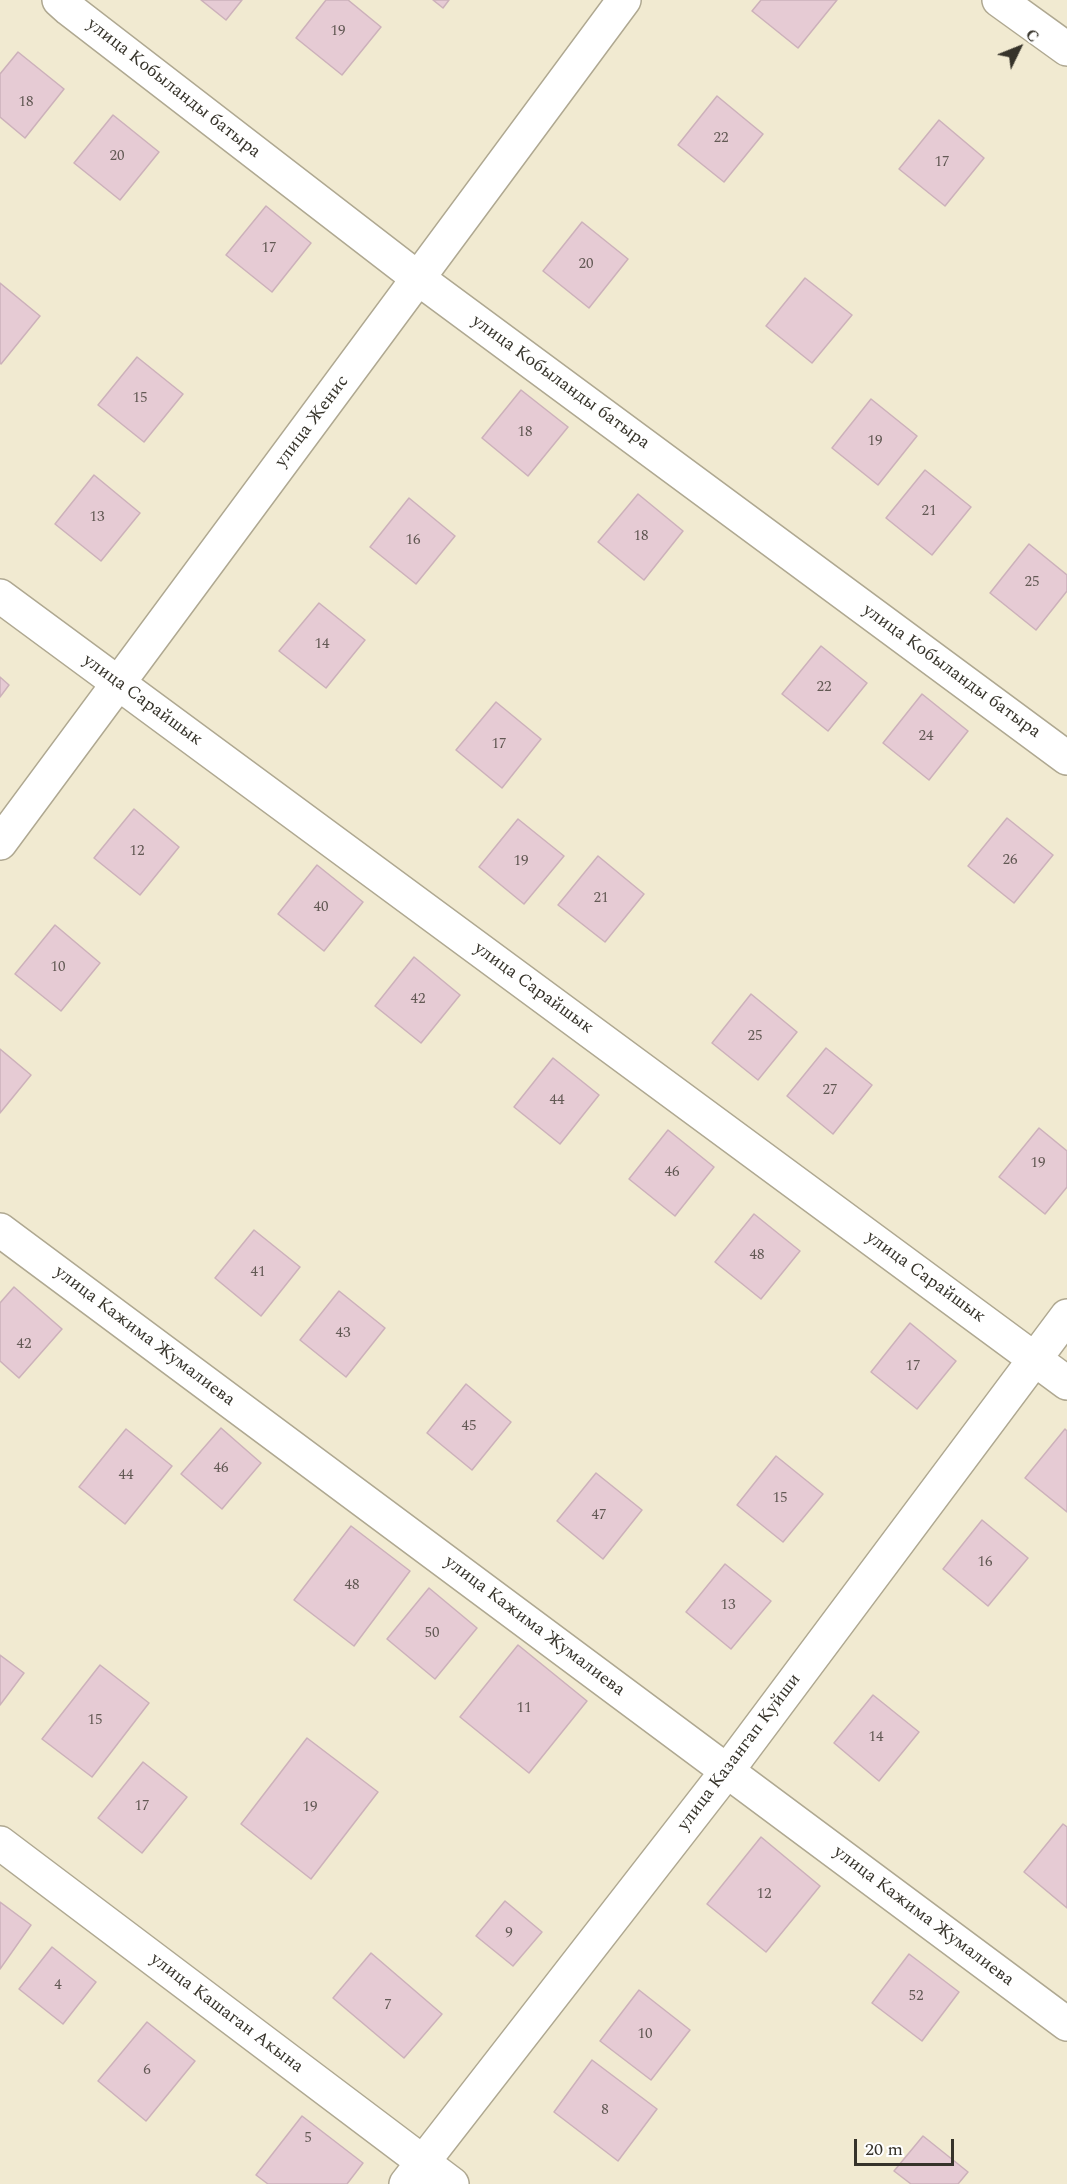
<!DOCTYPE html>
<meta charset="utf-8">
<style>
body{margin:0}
#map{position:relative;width:1067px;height:2184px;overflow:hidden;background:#f1ead1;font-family:Spectral,serif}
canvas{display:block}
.north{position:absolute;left:989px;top:18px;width:60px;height:60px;-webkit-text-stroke:4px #fff;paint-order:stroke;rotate:47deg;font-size:16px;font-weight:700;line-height:24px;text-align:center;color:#36332a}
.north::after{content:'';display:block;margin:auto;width:21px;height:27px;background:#36332a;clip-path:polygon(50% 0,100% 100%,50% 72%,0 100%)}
.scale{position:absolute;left:854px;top:2139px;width:100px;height:27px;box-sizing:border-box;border:3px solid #36332a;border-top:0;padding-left:8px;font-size:18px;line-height:21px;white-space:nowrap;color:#36332a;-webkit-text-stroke:4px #fff;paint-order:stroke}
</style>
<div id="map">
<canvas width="1067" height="2184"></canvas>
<div class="north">С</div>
<div class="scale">20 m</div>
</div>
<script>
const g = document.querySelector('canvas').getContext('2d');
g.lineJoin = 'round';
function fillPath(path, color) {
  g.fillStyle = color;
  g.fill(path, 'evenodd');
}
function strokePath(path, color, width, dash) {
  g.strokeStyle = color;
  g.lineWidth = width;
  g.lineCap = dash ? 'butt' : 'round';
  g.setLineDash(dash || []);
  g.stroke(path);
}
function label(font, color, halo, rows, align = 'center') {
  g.font = font + ' Spectral,serif';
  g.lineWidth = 4.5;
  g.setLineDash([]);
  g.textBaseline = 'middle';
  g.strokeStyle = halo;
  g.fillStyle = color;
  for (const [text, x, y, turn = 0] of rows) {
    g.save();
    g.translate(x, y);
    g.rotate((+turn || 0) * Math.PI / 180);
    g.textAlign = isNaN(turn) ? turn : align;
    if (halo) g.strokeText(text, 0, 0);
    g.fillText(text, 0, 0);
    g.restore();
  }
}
const building = new Path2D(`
 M201 0H242L226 20Z
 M326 0H348L381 27 342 75 296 38Z
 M433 0H449L443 8Z
 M761 0H837L798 48 752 11Z
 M18 52 64 89 25 138 0 117V74Z
 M717 96 763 134 724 182 678 145Z
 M113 115 159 152 120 200 74 163Z
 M939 120 984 158 945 206 899 169Z
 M266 206 311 243 272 292 226 255Z
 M582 222 628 259 589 308 543 271Z
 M805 278 852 315 812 363 766 326Z
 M0 283 40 316 1 364 0 363Z
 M137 357 183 394 144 442 98 405Z
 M521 390 568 427 528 476 482 438Z
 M871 399 917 436 878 485 832 448Z
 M925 470 971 507 932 555 886 518Z
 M94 475 140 513 101 561 55 524Z
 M638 494 683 531 644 580 598 542Z
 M409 498 455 536 416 584 370 547Z
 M1029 544 1067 575V591L1036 630 990 593Z
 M319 603 365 640 326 688 279 651Z
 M821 646 867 683 828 731 782 694Z
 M0 677 9 685 0 697Z
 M922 694 968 731 929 780 883 743Z
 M496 702 541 739 502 788 456 750Z
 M134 809 179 847 140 895 94 858Z
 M1007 818 1053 855 1014 903 968 866Z
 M518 819 564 856 524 904 479 867Z
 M598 856 644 894 605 942 558 905Z
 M317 865 363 902 324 951 278 914Z
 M55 925 100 963 61 1011 15 974Z
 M414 957 460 995 421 1043 375 1006Z
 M751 994 797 1032 758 1080 712 1043Z
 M826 1048 872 1085 833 1134 787 1096Z
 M0 1049 31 1075 0 1113Z
 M553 1058 599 1095 560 1144 514 1107Z
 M1039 1128 1067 1151V1187L1045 1214 999 1177Z
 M668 1130 714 1167 675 1216 629 1179Z
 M754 1214 800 1251 761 1299 715 1262Z
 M254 1230 300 1267 261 1316 215 1278Z
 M14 1287 62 1329 19 1378 0 1361V1303Z
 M339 1291 385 1328 346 1377 300 1340Z
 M910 1323 956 1361 917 1409 871 1372Z
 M466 1384 511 1422 472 1470 427 1433Z
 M221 1428 261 1463 222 1509 181 1474Z
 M126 1429 172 1466 125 1524 79 1487Z
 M1065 1429 1067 1431V1512L1025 1478Z
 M776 1456 823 1494 783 1542 737 1505Z
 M596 1473 642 1510 603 1559 557 1521Z
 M982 1520 1028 1558 988 1606 943 1569Z
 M351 1526 410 1571 354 1646 294 1600Z
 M725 1564 771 1601 731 1649 686 1612Z
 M429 1588 477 1628 435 1679 387 1639Z
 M518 1645 587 1701 529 1773 460 1717Z
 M0 1655 24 1673 0 1705Z
 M100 1665 149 1703 92 1777 42 1739Z
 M873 1695 919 1732 879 1781 834 1743Z
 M307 1738 378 1792 311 1879 241 1824Z
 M143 1762 187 1797 142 1853 98 1818Z
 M1063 1824 1067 1827V1908L1024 1872Z
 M761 1837 820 1886 766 1952 707 1904Z
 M505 1901 542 1932 513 1966 476 1936Z
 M0 1902 31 1925 0 1969Z
 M52 1947 96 1982 63 2024 19 1989Z
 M371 1953 442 2014 404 2058 333 1998Z
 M909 1954 959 1992 922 2041 872 2003Z
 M639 1990 690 2030 651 2080 600 2041Z
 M147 2022 195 2061 146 2121 98 2081Z
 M592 2060 657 2109 618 2161 554 2112Z
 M302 2116 363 2163 347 2184H268L256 2175Z
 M923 2136 968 2172 958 2184H911L894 2171Z`);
fillPath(building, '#e6cbd4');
strokePath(building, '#ccb1ba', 1.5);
const street = new Path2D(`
 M59 0 69 9 419 279 1067 758
 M999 0 1067 49
 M0 596 1067 1383
 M0 843 624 0
 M0 1230 1067 2024
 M0 1843 452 2184
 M406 2184 727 1771 1067 1316`);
strokePath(street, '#afa891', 36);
strokePath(street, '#fff', 33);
label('15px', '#625954', null, [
 ["19",338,32],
 ["18",26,103],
 ["22",721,139],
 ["20",117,157],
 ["17",942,163],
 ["17",269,249],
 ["20",586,265],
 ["15",140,399],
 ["18",525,433],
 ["19",875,442],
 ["21",929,512],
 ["13",97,518],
 ["18",641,537],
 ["16",413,541],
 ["25",1032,583],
 ["14",322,645],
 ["22",824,688],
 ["24",926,737],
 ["17",499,745],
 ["12",137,852],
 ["26",1010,861],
 ["19",521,862],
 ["21",601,899],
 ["40",321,908],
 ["10",58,968],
 ["42",418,1000],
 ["25",755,1037],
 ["27",830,1091],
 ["44",557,1101],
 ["19",1038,1164],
 ["46",672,1173],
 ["48",757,1256],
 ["41",258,1273],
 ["43",343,1334],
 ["42",24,1345],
 ["17",913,1367],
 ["45",469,1427],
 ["46",221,1469],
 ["44",126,1476],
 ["15",780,1499],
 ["47",599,1516],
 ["16",985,1563],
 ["48",352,1586],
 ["13",728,1606],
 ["50",432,1634],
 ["11",524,1709],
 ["15",95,1721],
 ["14",876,1738],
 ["17",142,1807],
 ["19",310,1808],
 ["12",764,1895],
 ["9",509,1934],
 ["4",58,1986],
 ["52",916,1997],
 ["7",388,2006],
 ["10",645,2035],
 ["6",147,2071],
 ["8",605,2111],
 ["5",308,2139]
]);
label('18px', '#36332a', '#fff', [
 ["улица Кобыланды батыра",173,89,38],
 ["улица Кобыланды батыра",560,383,36],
 ["улица Женис",313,422,-53],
 ["улица Кобыланды батыра",951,672,36],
 ["улица Сарайшык",142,701,36],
 ["улица Сарайшык",533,989,36],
 ["улица Сарайшык",925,1278,36],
 ["улица Кажима Жумалиева",144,1337,37],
 ["улица Кажима Жумалиева",534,1627,37],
 ["улица Казангап Куйши",740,1753,-53],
 ["улица Кажима Жумалиева",923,1917,37],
 ["улица Кашаган Акына",226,2014,37]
]);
</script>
